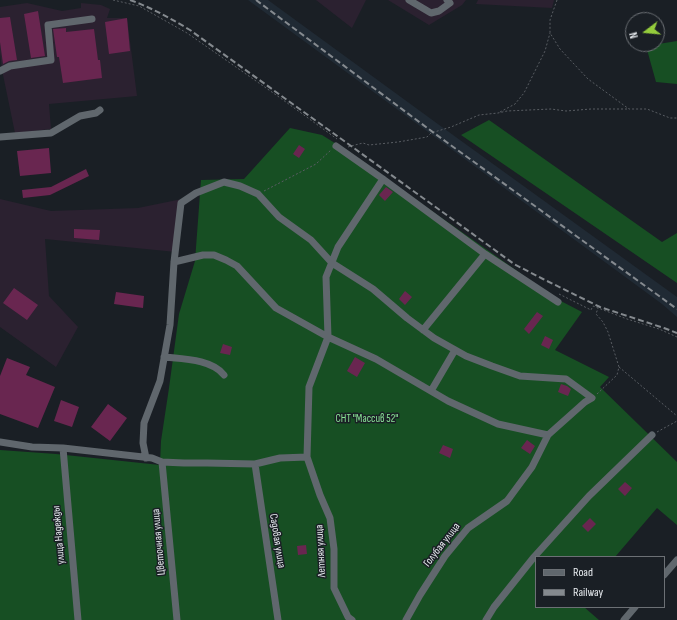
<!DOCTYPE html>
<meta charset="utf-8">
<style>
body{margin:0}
#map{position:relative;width:677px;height:620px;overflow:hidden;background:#1a1f25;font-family:"Sofia Sans Condensed",sans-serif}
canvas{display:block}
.legend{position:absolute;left:535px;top:556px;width:130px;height:52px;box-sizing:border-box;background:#1a1f25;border:1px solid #6c7075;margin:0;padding:5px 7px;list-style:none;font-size:12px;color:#e6eaee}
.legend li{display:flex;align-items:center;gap:8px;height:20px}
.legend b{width:20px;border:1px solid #6c7075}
.north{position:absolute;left:625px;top:12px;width:40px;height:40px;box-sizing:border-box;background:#1a1f25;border:1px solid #6c7075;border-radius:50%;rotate:254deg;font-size:11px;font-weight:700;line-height:16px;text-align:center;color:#e6eaee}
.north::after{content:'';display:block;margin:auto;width:14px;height:18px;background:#94cc3c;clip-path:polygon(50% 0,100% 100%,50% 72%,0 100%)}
</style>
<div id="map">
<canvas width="677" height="620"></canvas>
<ul class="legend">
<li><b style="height:5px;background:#60676d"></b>Road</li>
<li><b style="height:5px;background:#858a8f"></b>Railway</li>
</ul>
<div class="north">N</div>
</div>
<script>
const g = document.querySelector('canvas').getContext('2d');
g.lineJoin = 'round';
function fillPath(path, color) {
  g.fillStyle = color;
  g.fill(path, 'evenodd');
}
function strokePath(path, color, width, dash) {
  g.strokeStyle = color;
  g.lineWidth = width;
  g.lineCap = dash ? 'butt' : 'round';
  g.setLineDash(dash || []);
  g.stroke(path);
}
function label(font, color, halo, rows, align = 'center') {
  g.font = font + ' "Sofia Sans Condensed",sans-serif';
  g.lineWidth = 3;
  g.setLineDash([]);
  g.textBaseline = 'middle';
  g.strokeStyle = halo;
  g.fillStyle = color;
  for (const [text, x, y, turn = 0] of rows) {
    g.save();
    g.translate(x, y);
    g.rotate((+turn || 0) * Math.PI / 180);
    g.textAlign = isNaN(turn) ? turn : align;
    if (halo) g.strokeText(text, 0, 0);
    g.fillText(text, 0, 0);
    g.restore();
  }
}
fillPath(new Path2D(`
 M248 0H268L442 127 677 297V317L662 304 424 129Z`), '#202a34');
fillPath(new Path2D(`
 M316 0H366L352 28Z
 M388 0H466L462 5 429 25Z
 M478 0H554L552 8 476 4Z
 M27 3 62 11 81 8V3L101 5 110 9 107 18H127L137 96 49 104 51 129 15 133 2 70 0 53V7Z
 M0 199 51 211 138 208 182 199 176 252 45 239 49 296 78 327 56 367 0 327Z`), '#2b2130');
fillPath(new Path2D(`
 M677 41V84L656 82 646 46Z
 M489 120 662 242 677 233V283L461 135Z
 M290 128 322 135 338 145 557 299 582 312 555 350 609 377 600 387 677 462V525L657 508 615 557H536V607H584L599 620H0V450L56 454 160 465 161 441 169 388 179 314 195 261 201 180 244 179Z`), '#174f23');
fillPath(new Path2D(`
 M38 11 45 56 31 58 24 14Z
 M10 17 17 60 9 61 3 64 0 42V18Z
 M127 18 130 51 109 54 105 22Z
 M66 28V32L94 29 98 60H100L102 78 63 83 59 57H57L53 29Z
 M299 145 305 149 299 158 293 154Z
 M49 148 51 173 20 176 17 151Z
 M86 169 89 176 50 195 23 198 22 190 51 187Z
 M386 187 393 192 385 201 379 195Z
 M74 229 100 230 99 240 74 238Z
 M14 288 38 305 27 320 3 303Z
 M405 291 412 297 405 305 399 299Z
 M116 292 144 296 143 308 114 304Z
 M537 312 543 316 529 334 524 329Z
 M545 336 553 340 549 349 541 345Z
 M223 344 232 347 230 355 220 353Z
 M355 357 365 363 357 377 347 371Z
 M7 358 30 367 26 375 55 387 38 428 0 414V376Z
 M561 384 567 386 571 389 568 396 558 392Z
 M61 400 79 407 72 427 54 421Z
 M108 404 127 418 110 441 91 427Z
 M527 440 535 446 530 454 521 448Z
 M443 445 453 449 450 458 439 453Z
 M625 482 632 488 625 496 618 489Z
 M590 518 596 524 588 532 582 526Z
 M306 545 307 554 298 555 297 546Z`), '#692650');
strokePath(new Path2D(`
 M113 0 139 6 187 33 279 97 337 139
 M557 0 550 20V33L560 49 588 79 629 109H647L670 118H677
 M500 112 515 104 524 93 545 51 550 33
 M348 147 351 146 363 143 369 145 398 142 427 137 431 133 451 127 479 115 498 113 507 111 551 109 566 111 591 109H629
 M264 191 316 164 331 150
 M559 294 591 310 593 306 627 319 659 329 677 337
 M619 367 677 416
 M597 394 617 375 619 367 608 332 603 322 596 314 598 308
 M657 432 677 421`), '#595d63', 1, [2, 2]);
strokePath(new Path2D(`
 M409 0 431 13 439 11 450 3 447 0
 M0 71 10 66 51 60 48 25 92 19
 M0 137 51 133 80 116 96 113 100 110
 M336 146 383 179 485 254
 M174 262 203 255H214L226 260 237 266 276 308 328 337 326 277 338 247 383 179
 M423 330 485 254 558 302
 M164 357C182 359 212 359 224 375
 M431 391 455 350
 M0 442 32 447 63 448 152 458 162 462 184 463H207L255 464 280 458 307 457
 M63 448 78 620
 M146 458 143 443 144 423 160 381 170 325 174 262 181 203 196 193 224 182 240 186 258 194 279 217 311 240 332 263 373 289 407 318 434 338 466 356 492 366 520 376 566 379 592 398 585 402 548 435 498 424 448 401 376 359 328 337 309 387 307 457 320 495 330 518 334 549V588L348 617 352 620
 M162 462 177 620
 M255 464 278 620
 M664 575 677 560
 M406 620 420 595 445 556 468 528 507 501 532 467 548 435
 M486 620 494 607 534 557 589 496 652 435
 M624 620 635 607`), '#60676d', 7);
strokePath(new Path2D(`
 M130 0C152 8 170 18 190 30L351 146 448 216 514 264 543 279 600 307 664 328 677 333
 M256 0 434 133 677 309`), '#858a8f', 2, [6, 3]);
label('11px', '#8be597', '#1a1f25', [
 ["СНТ \"Массив 52\"",367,419]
]);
label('11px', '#e6eaee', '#1a1f25', [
 ["улица Надежды",59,535,-95],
 ["Садовая улица",277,541,81],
 ["Цветочная улица",159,542,-95],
 ["Голубая улица",442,545,-52],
 ["Летняя улица",321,551,-93]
]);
</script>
